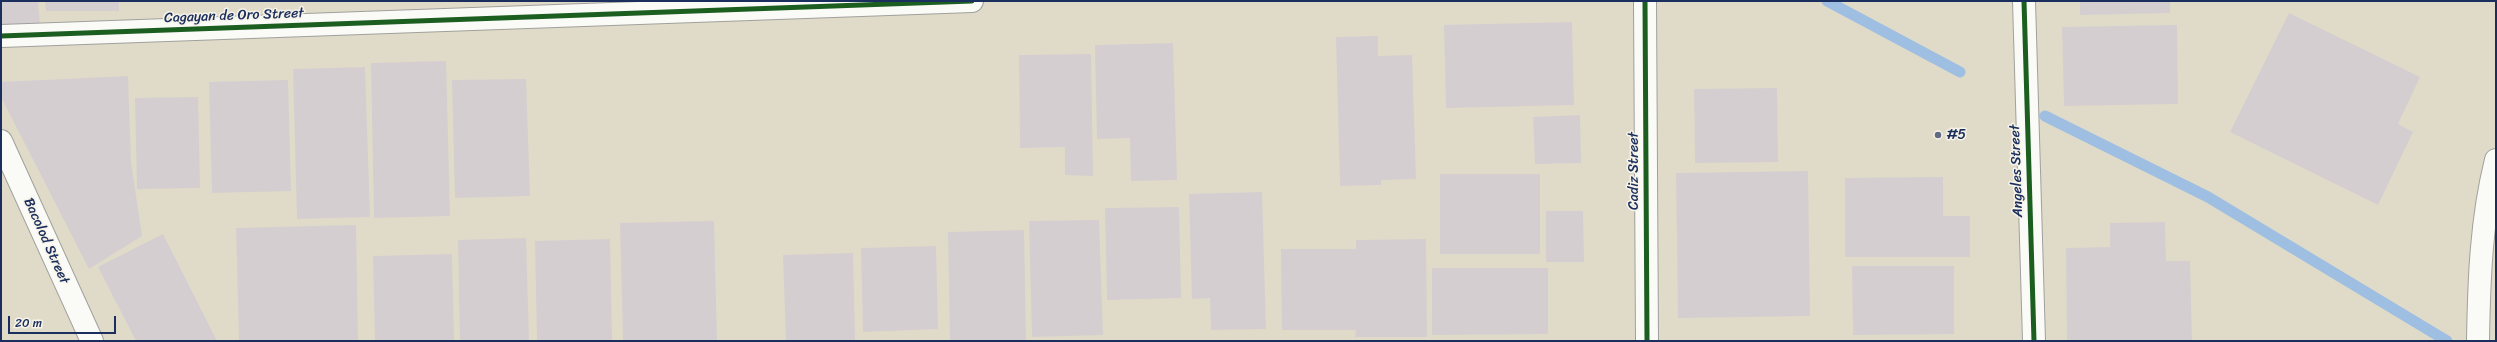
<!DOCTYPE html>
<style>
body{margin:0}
#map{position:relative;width:2497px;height:342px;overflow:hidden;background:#e0dbc9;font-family:Sriracha,sans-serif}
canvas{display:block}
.frame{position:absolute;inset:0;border:2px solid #1b2f5e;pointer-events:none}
.scale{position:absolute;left:8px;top:316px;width:108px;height:18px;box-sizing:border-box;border:2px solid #1b2f5e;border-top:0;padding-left:5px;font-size:12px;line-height:14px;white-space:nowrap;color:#1b2f5e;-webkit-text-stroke:3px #f7f3e8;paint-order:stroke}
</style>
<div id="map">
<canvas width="2497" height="342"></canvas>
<div class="frame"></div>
<div class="scale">20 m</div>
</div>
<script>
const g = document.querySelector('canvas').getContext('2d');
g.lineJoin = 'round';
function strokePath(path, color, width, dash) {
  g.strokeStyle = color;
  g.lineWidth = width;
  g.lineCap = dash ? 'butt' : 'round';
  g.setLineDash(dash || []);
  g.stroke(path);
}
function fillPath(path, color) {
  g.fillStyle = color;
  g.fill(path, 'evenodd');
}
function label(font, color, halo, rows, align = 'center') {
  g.font = font + ' Sriracha,sans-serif';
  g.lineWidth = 3;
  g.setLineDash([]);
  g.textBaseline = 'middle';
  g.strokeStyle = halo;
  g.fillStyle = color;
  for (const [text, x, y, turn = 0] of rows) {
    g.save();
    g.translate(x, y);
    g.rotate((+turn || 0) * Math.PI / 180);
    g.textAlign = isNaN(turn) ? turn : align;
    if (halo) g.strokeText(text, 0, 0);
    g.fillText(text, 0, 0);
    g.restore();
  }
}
strokePath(new Path2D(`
 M1827 1 1960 72
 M2045 116 2208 197 2447 341`), '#9ebee2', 11);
fillPath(new Path2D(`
 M1 1H38L40 26 1 24Z
 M45 1H119V11H46Z
 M2080 1H2170V13L2080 15Z
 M2289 13 2420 77 2398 124 2413 132 2378 205 2230 132Z
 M1572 22 1574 105 1446 108 1444 25Z
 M2177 25 2178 104 2064 106 2062 27Z
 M1378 36V56L1412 55 1416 179 1381 180V185L1340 186 1336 37Z
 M1173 43 1177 180 1131 181 1130 138 1097 139 1095 45Z
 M1091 54 1093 176 1065 175V147L1020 148 1019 55Z
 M446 61 450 216 374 218 371 63Z
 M365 67 370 217 297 219 293 69Z
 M128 76 131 162 142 236 89 269 1 97V82Z
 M526 79 530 196 455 198 452 80Z
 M288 80 291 191 212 193 209 82Z
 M1777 88 1778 162 1695 163 1694 89Z
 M198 97 200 188 137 189 135 98Z
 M1580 115 1581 163 1535 164 1533 117Z
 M1808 171 1810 316 1678 318 1676 173Z
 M1440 174H1540V254H1440Z
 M1943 177V216H1970V257H1845V178Z
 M1262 192 1266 329 1211 330 1210 298 1192 299 1189 194Z
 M1179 207 1181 298 1107 300 1105 208Z
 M1546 211H1583L1584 262H1546Z
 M1099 220 1103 335 1032 337 1029 221Z
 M714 221 717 341H623L620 223Z
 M2165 222 2166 261H2190L2192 341H2067L2066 248 2110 247V223Z
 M356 225 358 341H239L236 228Z
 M1024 230 1026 341H950L948 232Z
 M163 234 217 341H136L98 267Z
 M526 238 529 341H460L458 240Z
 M610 239 612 341H537L535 241Z
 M1426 239 1427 337H1355L1356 330H1282L1281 249H1356V240Z
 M936 246 938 329 863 332 861 248Z
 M853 253 855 341H786L783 255Z
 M452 254 454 341H375L373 256Z
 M1852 266H1954V334L1853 335Z
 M1432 268H1548V334L1432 335Z`), '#d4ced0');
const minor = new Path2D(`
 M1645 1 1647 341
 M2024 1 2034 341
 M1 36 972 1
 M1 141 92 341`);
const tertiary = new Path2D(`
 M2478 341C2479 280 2481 220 2496 160`);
strokePath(minor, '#a0a09c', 24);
strokePath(tertiary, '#a0a09c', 24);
strokePath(minor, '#fafaf7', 22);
strokePath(tertiary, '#fafaf7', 22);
strokePath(new Path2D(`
 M1645 1 1647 341
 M2024 1 2034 341
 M1 36 972 1`), '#1b5e20', 5);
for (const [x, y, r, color] of [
 [1938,135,4,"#606b83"]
]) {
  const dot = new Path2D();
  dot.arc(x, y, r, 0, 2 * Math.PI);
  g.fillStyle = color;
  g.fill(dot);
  strokePath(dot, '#f7f3e8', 1.5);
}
label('14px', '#1b2f5e', '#f7f3e8', [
 ["Cagayan de Oro Street",234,16,-2],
 ["Cadiz Street",1634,171,-90],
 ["Angeles Street",2017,171,-92],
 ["Bacolod Street",46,241,66]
]);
label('14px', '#1b2f5e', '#f7f3e8', [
 ["#5",1946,135]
], 'left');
</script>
